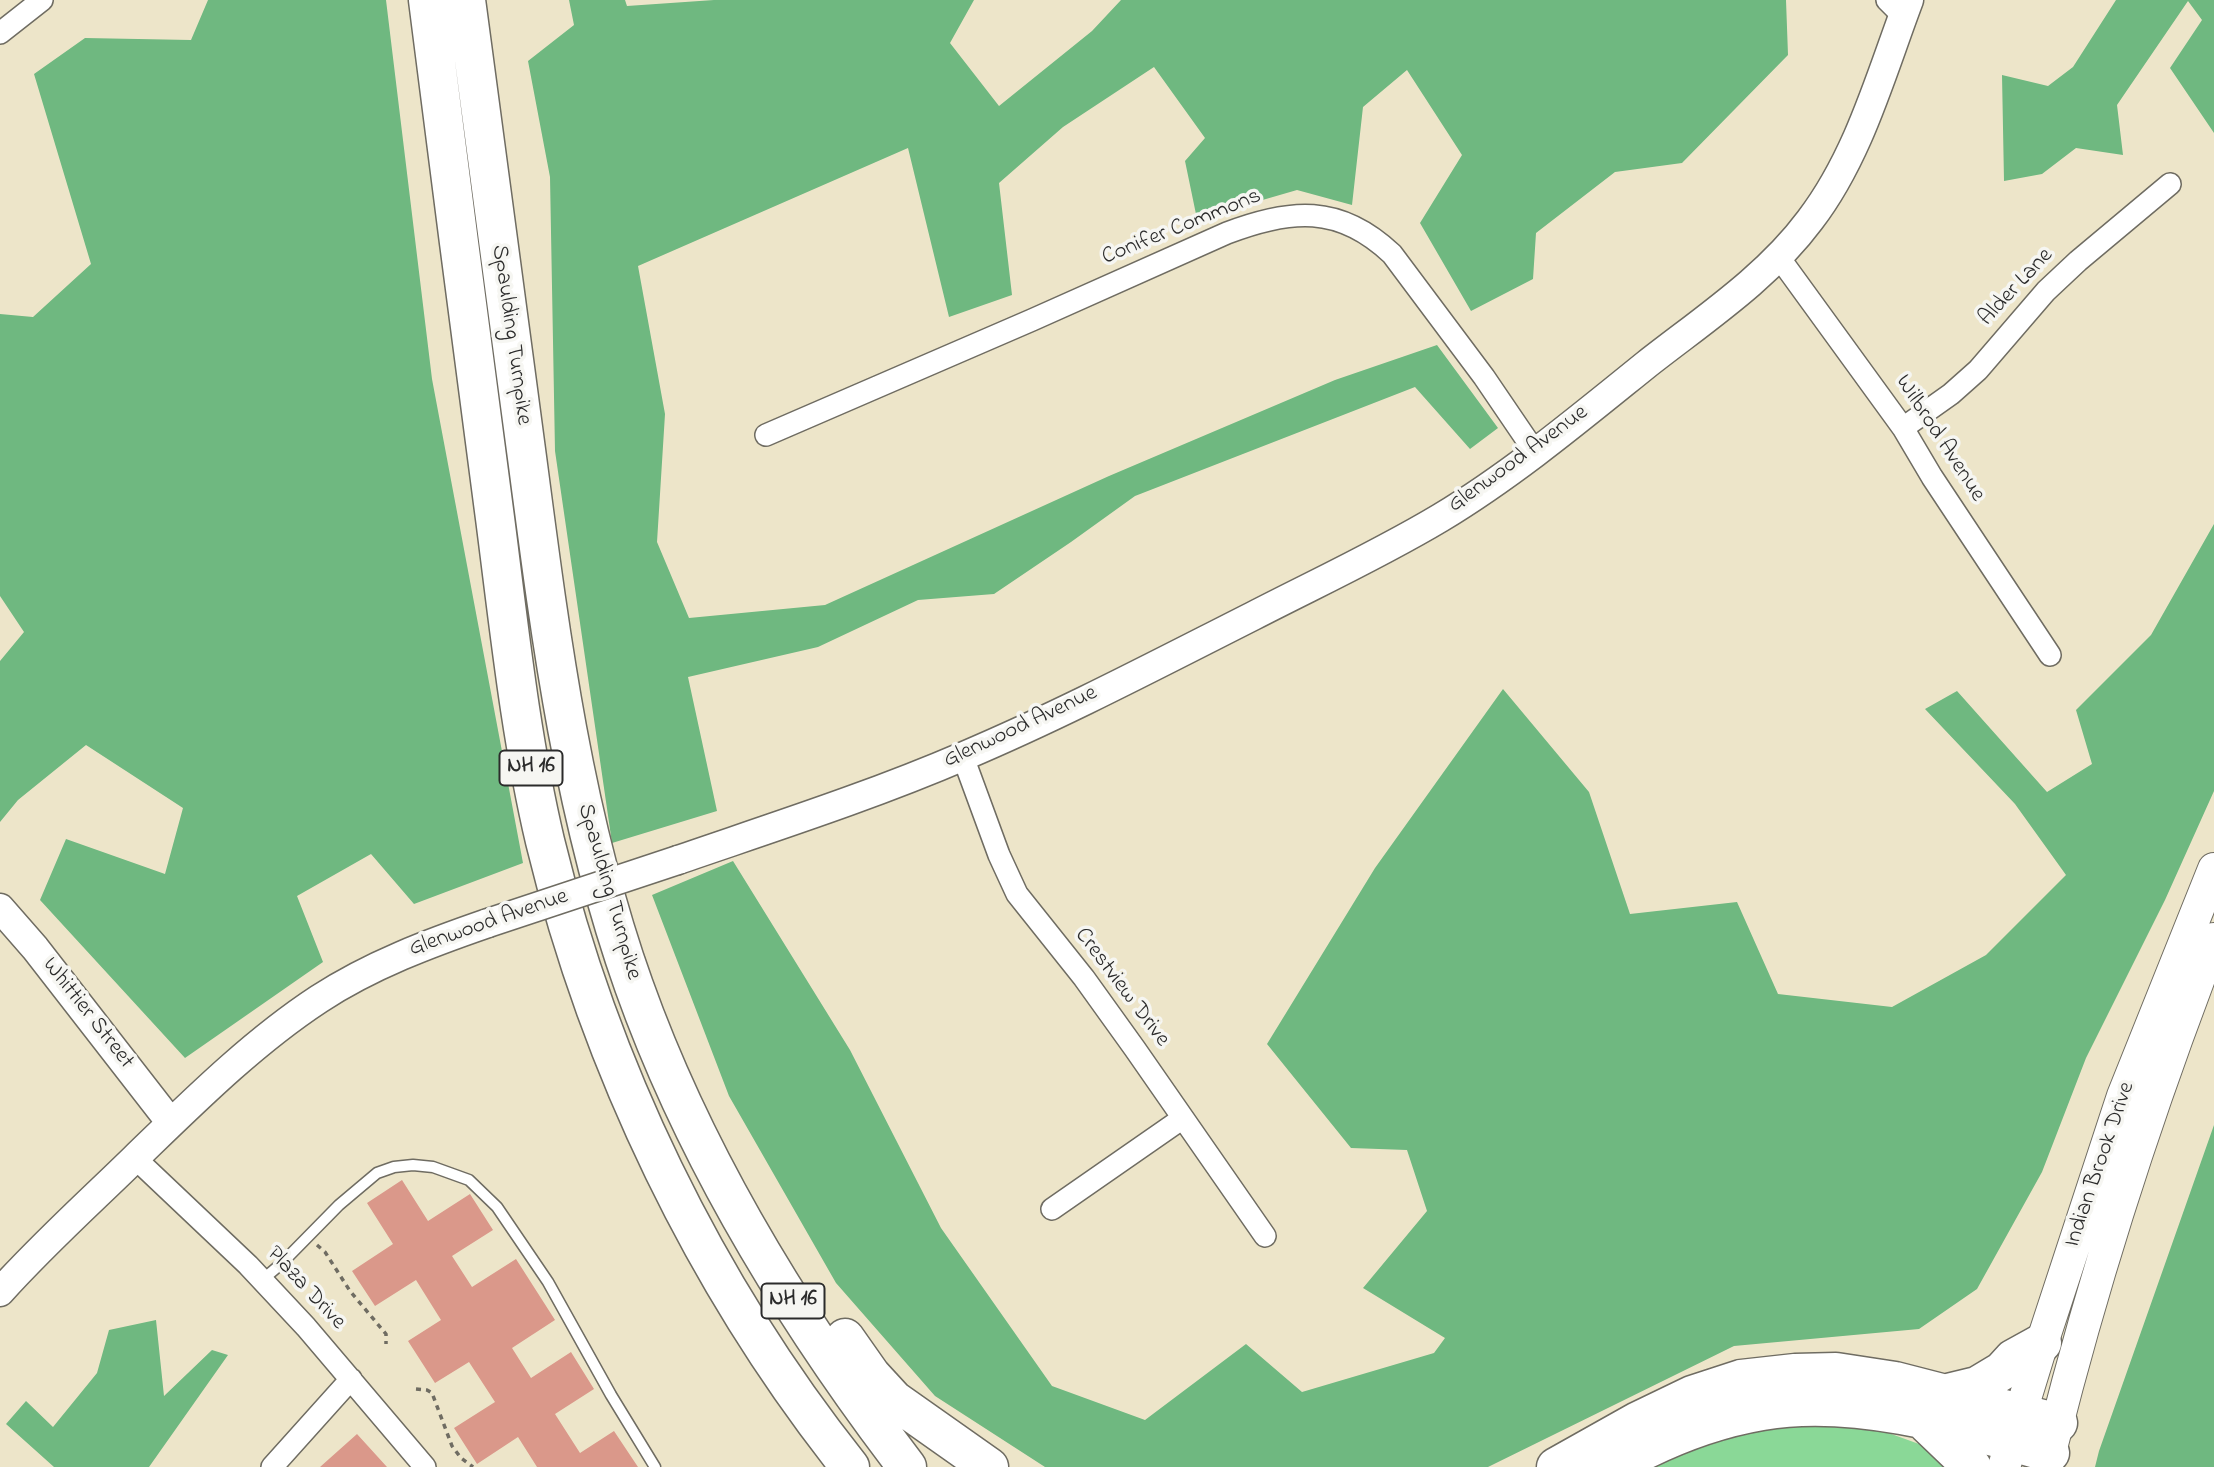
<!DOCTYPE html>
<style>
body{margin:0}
canvas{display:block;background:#ede5c9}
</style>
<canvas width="2214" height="1467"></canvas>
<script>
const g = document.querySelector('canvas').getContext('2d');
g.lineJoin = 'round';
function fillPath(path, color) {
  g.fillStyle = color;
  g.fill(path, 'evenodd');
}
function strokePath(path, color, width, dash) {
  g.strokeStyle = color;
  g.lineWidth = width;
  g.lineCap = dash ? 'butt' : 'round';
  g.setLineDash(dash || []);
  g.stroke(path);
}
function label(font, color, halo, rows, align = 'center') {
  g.font = font + ' "Indie Flower",sans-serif';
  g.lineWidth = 7;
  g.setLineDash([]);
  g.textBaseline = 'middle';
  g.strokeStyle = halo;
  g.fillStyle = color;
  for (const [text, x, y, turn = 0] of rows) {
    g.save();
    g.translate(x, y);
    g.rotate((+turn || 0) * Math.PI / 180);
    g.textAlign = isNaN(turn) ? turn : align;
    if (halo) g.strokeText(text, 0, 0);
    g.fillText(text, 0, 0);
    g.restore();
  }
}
fillPath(new Path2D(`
 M1791 1422 1872 1427 1919 1444 1954 1467H1639L1674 1450Z`), '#8ad897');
fillPath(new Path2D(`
 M208 0H386L432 379 523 863 414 904 371 854 297 896 323 962 185 1058 40 900 66 839 165 874 183 808 86 745 18 800 0 822V661L24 632 0 596V314L33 317 91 264 34 74 85 38 191 40Z
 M569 0H625L627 6 714 0H974L950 43 999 106 1092 31 1121 0H1786L1788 55 1682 163 1615 172 1536 233 1533 279 1471 311 1420 223 1462 155 1407 70 1363 107 1352 205 1297 190 1197 219 1185 161 1205 138 1154 67 1063 127 999 183 1012 295 949 317 908 148 638 266 665 414 657 542 689 618 825 605 1109 476 1335 380 1437 345 1498 428 1470 449 1415 387 1135 496 1071 542 994 594 918 600 818 647 688 677 717 811 612 843 555 451 550 177 528 61 574 25Z
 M2116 0H2214V133L2170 68 2202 20 2188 1 2117 105 2123 155 2076 148 2042 174 2004 181 2002 75 2048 86 2073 67Z
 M2214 524V791L2165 900 2086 1058 2042 1172 1977 1289 1919 1329 1734 1346 1488 1467H1045L935 1396 836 1283 729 1096 652 895 733 861 850 1050 941 1228 1052 1386 1145 1420 1246 1344 1302 1392 1434 1353 1445 1338 1363 1288 1427 1211 1407 1150 1351 1148 1267 1044 1375 868 1503 689 1589 792 1630 914 1737 902 1778 994 1892 1007 1986 955 2066 875 2015 804 1925 709 1957 691 2047 792 2092 764 2076 710 2151 635Z
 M2214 1125V1467H2095L2099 1451Z
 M156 1320 164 1396 212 1350 228 1355 149 1467H54L6 1424 26 1401 53 1427 97 1373 109 1330Z`), '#6fb880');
fillPath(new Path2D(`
 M402 1180 428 1221 470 1194 493 1230 452 1256 472 1287 516 1259 555 1320 512 1348 531 1378 571 1352 594 1389 555 1414 580 1453 614 1431 638 1467H537L518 1437 477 1464 454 1428 495 1402 469 1362 435 1383 408 1341 441 1320 416 1280 375 1306 352 1271 393 1244 367 1203Z
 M357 1434 387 1467H320Z`), '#da988a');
const service = new Path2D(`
 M261 1281 281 1264 339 1205 377 1173 394 1167 413 1165 433 1167 469 1180 497 1207 548 1282 611 1395 655 1467`);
const minor = new Path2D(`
 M1887 0 1903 16
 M0 33 42 0
 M1778 256 1903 428 1932 477 2050 655
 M1903 428 1951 394 1978 370 2046 291 2078 261 2170 184
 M766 435 1032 320 1227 233C1290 209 1339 204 1392 254L1484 377 1535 452
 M963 757 999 855 1017 894 1084 978 1135 1049 1265 1236
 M135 1158 248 1265 306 1327 425 1467
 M1052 1209 1183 1118
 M272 1467 351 1379`);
const tertiary = new Path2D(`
 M678 860C774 827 871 796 964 756 1063 714 1158 664 1253 616 1315 584 1380 554 1440 518 1513 474 1580 418 1647 364 1703 320 1767 278 1810 220 1859 156 1881 74 1909 0
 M0 908 35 948 171 1123
 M0 1292C42 1245 90 1202 135 1158 193 1102 252 1043 319 999 371 965 430 943 488 923`);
const secondary = new Path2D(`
 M2052 1444C2095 1273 2150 1104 2214 939
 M2004 1467 2042 1343 2123 1096 2214 869`);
const motorway = new Path2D(`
 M428 0C450 173 472 345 495 518 509 626 520 735 545 841 600 1067 705 1285 850 1467
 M466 0C487 155 507 310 528 465 551 641 574 818 634 986 695 1157 797 1323 907 1467
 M845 1338 871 1375 894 1400 989 1467
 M1944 1394 1977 1386 2002 1371 2013 1359 2042 1343
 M1923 1420 1972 1467
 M1556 1467 1638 1421 1692 1395 1741 1379 1795 1373 1836 1372 1895 1381 2058 1423
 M1613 1467C1660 1440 1709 1420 1762 1411 1856 1395 1960 1427 2050 1453`);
strokePath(service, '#6f6c62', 13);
strokePath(minor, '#6f6c62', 24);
strokePath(tertiary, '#6f6c62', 31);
strokePath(secondary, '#6f6c62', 34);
strokePath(motorway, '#6f6c62', 41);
strokePath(new Path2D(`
 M317 1245 325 1252 350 1291 386 1334V1344
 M416 1389 427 1390 432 1393 452 1446 461 1458 473 1467`), '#6f6c62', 3.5, [5, 5]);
strokePath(service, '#fff', 10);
strokePath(minor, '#fff', 21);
strokePath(tertiary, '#fff', 28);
strokePath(secondary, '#fff', 32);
strokePath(motorway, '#fff', 38);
const tertiaryBridge = new Path2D(`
 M488 923 678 860`);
strokePath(tertiaryBridge, '#6f6c62', 31, []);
strokePath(tertiaryBridge, '#fff', 28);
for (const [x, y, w] of [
 [531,768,63],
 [793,1301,63]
]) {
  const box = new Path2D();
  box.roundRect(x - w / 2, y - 17.5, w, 35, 5);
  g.fillStyle = '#f6f6f2';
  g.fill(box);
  strokePath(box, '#2b2b2b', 2);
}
label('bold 21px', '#2b2b2b', null, [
 ["NH 16",531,768],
 ["NH 16",793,1301]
]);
label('23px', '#2b2b2b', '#f6f6f2', [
 ["Conifer Commons",1182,228,-22],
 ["Alder Lane",2017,288,-47],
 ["Spaulding Turnpike",510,335,82],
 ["Wilbrod Avenue",1939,439,57],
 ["Glenwood Avenue",1519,460,-36],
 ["Glenwood Avenue",1021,728,-25],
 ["Spaulding Turnpike",608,892,74],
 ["Glenwood Avenue",489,924,-19],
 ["Crestview Drive",1121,988,53],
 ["Whittier Street",87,1014,52],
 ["Indian Brook Drive",2101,1165,-71],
 ["Plaza Drive",305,1289,47]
]);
</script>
